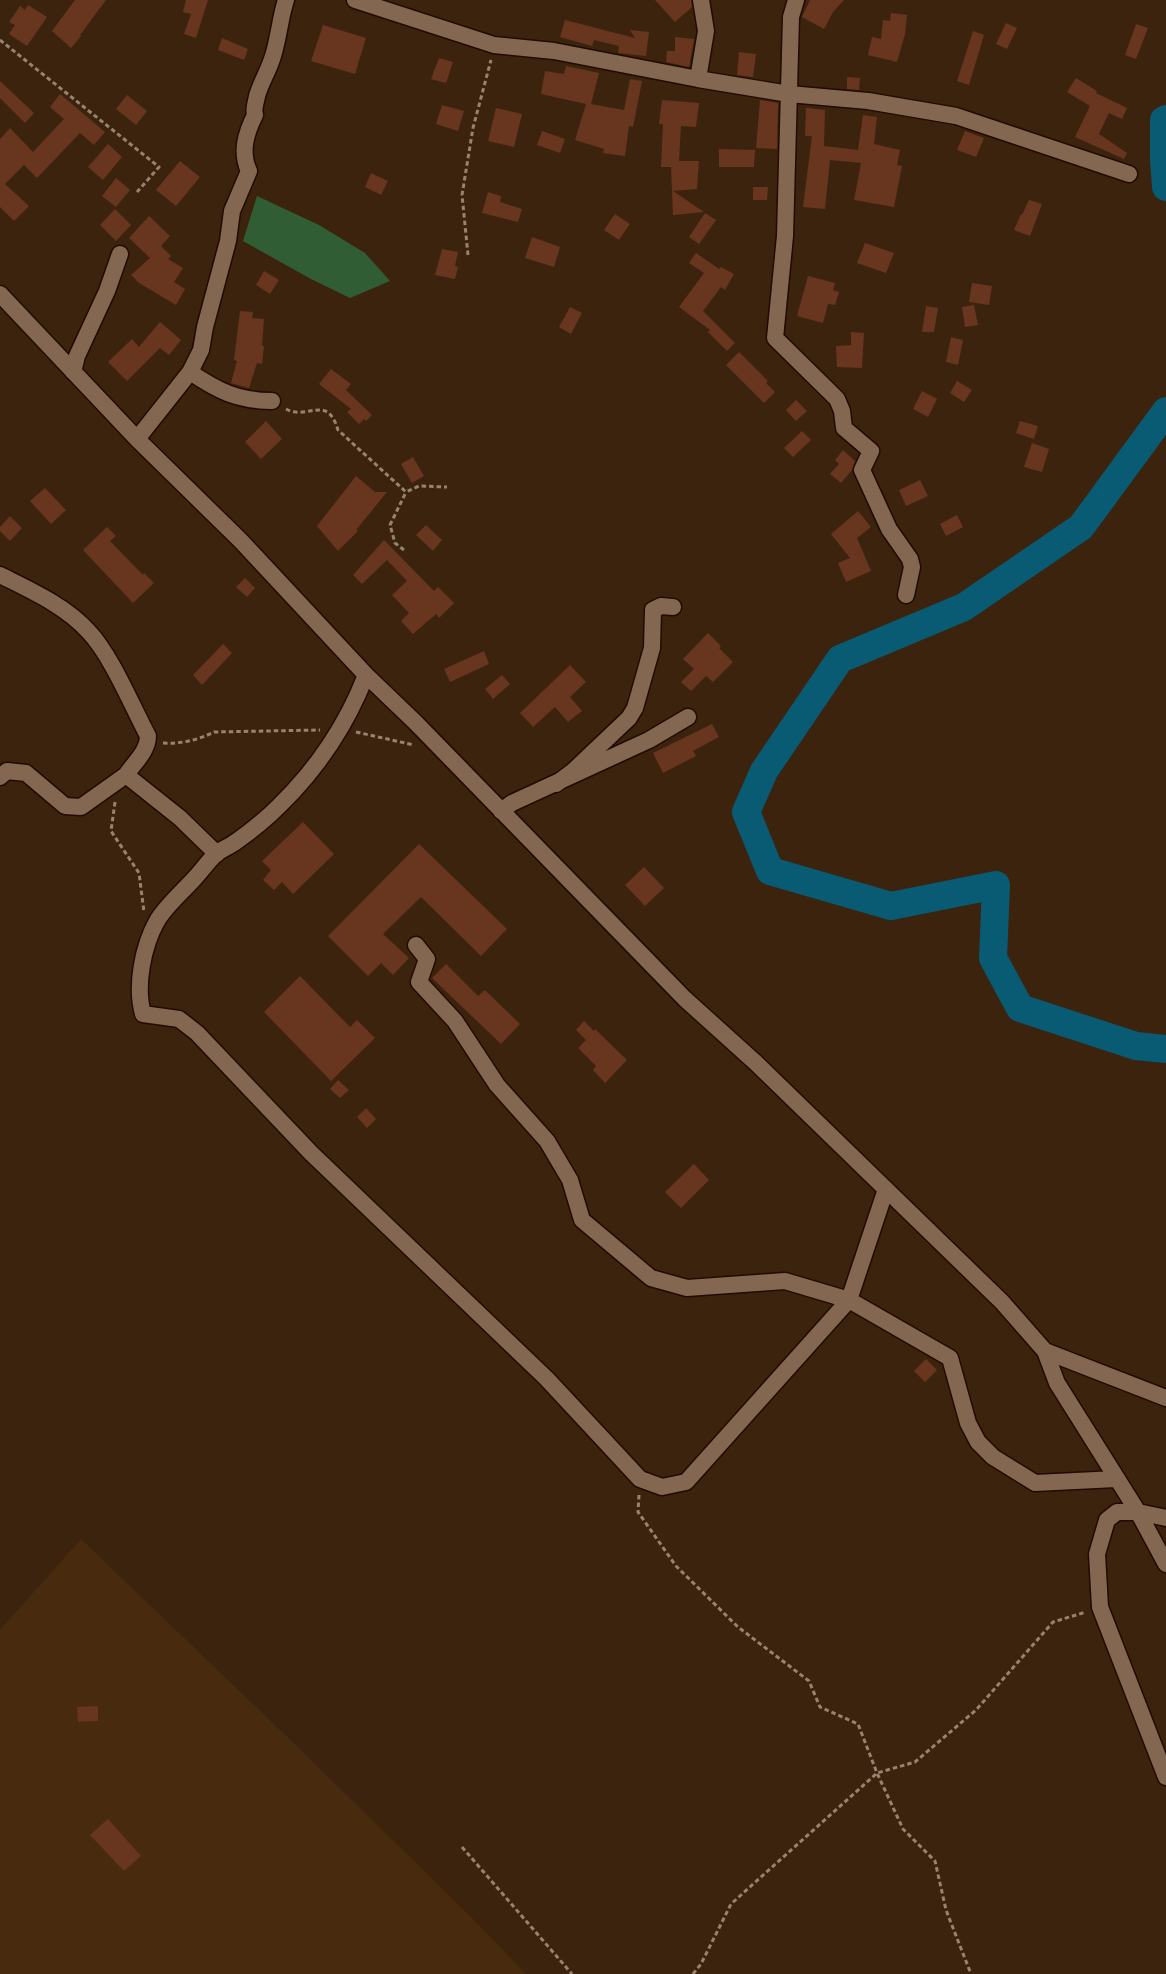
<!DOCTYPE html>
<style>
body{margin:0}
canvas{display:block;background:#3b230d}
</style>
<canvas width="1166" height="1974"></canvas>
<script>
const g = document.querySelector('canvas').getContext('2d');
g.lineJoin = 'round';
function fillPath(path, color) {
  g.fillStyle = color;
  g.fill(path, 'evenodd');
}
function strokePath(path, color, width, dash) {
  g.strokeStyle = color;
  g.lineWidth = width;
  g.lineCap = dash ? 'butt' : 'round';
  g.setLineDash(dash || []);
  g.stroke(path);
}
fillPath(new Path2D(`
 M81 1539 306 1755 473 1919 526 1974H0V1630Z`), '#482a0e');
fillPath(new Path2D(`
 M257 196 319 225 365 253 390 281 350 298 311 279 243 241Z`), '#315d35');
strokePath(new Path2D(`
 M1166 119 1164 120V160L1166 187
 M1166 411 1081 527 964 607 840 659 764 771 746 812 770 871 891 906 996 885 993 958 1020 1008 1136 1046 1166 1049`), '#085b73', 28);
fillPath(new Path2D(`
 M75 0H106L80 35 81 36 71 48 52 31Z
 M186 0H208L196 38 184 34 191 14 183 12Z
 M655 0H691L692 7 675 22Z
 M810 0H844L833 12 824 29 802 17Z
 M28 5 47 17 27 46 9 34 15 25 9 22 20 6 25 10Z
 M891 13 907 15 905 34 897 62 868 55 872 37 881 39 883 20 890 21Z
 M565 20 635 38 630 30 649 32 646 56 618 53 619 46 594 40 592 46 560 37Z
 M1006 23 1017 28 1007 49 996 44Z
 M1136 24 1148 28 1136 59 1125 55Z
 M323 25 366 38 355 74 311 61Z
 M973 31 984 35 969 85 957 81Z
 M675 37 694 39 689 67 666 62 667 51H675Z
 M222 38 248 49 244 60 218 50Z
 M739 52 756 54 753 77 737 75Z
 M439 58 453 62 446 83 431 79Z
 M566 66 599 73 591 104 624 110 630 79 642 81 633 127 629 126 625 156 603 153 604 149 575 140 586 104 541 94 545 71 564 74Z
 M847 77 860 78 859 90 847 89Z
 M1076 78 1097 91 1096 93 1127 108 1122 119 1109 113 1099 134 1127 153 1124 159 1075 137 1090 106 1067 92Z
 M0 81 34 113 25 123 0 98Z
 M60 94 105 132 94 145 80 133 37 178 24 165 5 184 29 206 14 221 0 207V139L10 128 33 152 64 119 50 107Z
 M127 95 147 111 136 125 116 109Z
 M662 100 699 103 696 127 681 126 679 161H699L697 189 673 191 704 212 673 215 671 167H661L663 124H659Z
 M760 100 778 103 777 149 756 148Z
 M442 105 464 111 458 131 436 124Z
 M496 108 522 114 514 147 488 141Z
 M806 108 825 110 824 146 858 150 863 115 877 117 874 144 900 150 897 165 902 166 894 207 854 200 861 163 830 160 825 209 803 207 812 136H805Z
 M542 131 565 139 560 153 537 145Z
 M965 131 984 138 976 157 957 150Z
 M108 144 122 157 103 180 88 167Z
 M719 149 755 150 754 167H719Z
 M180 161 200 177 176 206 156 190Z
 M371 173 388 181 381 195 365 187Z
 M116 178 130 190 116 207 102 196Z
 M753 187H768L767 200H753Z
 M488 192 501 196 500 202 522 209 518 222 482 213Z
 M1029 200 1042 204 1030 236 1014 230 1021 214 1022 215Z
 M115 209 131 225 116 241 100 225Z
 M705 213 716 220 699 244 689 237Z
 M615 214 630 224 619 240 604 230Z
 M149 216 170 236 161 246 171 256 168 259 183 268 174 282 185 289 176 305 139 283 131 275 150 258 129 238Z
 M532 237 560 247 554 267 525 258Z
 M865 243 894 253 886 273 857 263Z
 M442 249 458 252 455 266 458 267 455 279 435 275Z
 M696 253 719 269 721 267 734 274 725 290 721 287 703 311 735 343 727 351 708 332 710 330 679 307 704 273 689 263Z
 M264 271 279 280 270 294 256 285Z
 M808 276 835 283 833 290 839 292 835 305 828 304 823 323 797 316Z
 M972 283 992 286 989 305 969 302Z
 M974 305 978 325 965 327 962 307Z
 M926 306 938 308 934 332H922Z
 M570 307 582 313 571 334 559 327Z
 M240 311 253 312 252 318 264 319 262 346H264L262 364 257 363 249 388 231 383 237 361 234 360Z
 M160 322 181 340 169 355 160 348 127 381 108 362 132 339 139 347Z
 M851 332 864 333 862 368 837 367 836 346 851 345Z
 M951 337 963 340 958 365 946 362Z
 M739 352 768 381 766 383 775 392 764 403 726 365Z
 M331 369 351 384 346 390 372 415 366 421 364 419 359 424 347 412 351 409 319 384Z
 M957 381 972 390 964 402 950 393Z
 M922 391 937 399 928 417 913 409Z
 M796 400 807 411 796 421 786 410Z
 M266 421 282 439 261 459 245 442Z
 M1020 421 1038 426 1034 439 1016 433Z
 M802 431 811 440 793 457 784 448Z
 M1032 443 1049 449 1042 472 1024 467Z
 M843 450 855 461 852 470 841 483 830 474 839 464 835 460Z
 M413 457 424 476 412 483 401 464Z
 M356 476 375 492H387L356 530 358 531 338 551 317 526Z
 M920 480 928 496 906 506 899 490Z
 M45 488 66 510 51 524 30 501Z
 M858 511 871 527 857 538 871 571 846 582 838 563 850 558 831 534Z
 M957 515 963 527 946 536 940 524Z
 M10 516 22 528 10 541 0 531V527Z
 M426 525 442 540 433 551 416 535Z
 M107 527 116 536 110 541 143 575 144 573 154 583 133 603 83 550Z
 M384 540 434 591 438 587 454 603 439 618 436 614 413 634 401 621 409 613 392 595 407 581 387 560 362 584 353 575Z
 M245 578 255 588 247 597 236 587Z
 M708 633 721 646 719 648 733 662 713 682 706 676 691 691 681 682 694 669 683 659Z
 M223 644 232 653 202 685 193 675Z
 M484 651 489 664 450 682 444 669Z
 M570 665 586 682 570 697 582 711 568 722 555 707 533 727 520 713Z
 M502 675 510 684 493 699 485 689Z
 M712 724 719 737 693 751 696 756 663 773 653 753Z
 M303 822 334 854 293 894 282 882 274 890 263 880 271 870 262 861Z
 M419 844 507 929 481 956 421 897 383 934 409 958 393 975 381 963 368 976 328 936Z
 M644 867 664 888 645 906 625 885Z
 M446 964 478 996 485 990 520 1024 501 1044 432 978Z
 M300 976 350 1027 357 1020 375 1038 331 1081 264 1012Z
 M584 1021 594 1031 595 1029 627 1060 605 1083 593 1070 596 1066 578 1048 586 1040 576 1030Z
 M338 1080 349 1090 340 1098 330 1089Z
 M366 1108 376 1119 367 1128 357 1117Z
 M694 1164 709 1180 681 1208 665 1192Z
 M926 1359 937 1370 925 1382 914 1371Z
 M98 1706V1721L78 1722 77 1707Z
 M108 1819 141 1856 124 1871 90 1835Z`), '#68351e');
const minor = new Path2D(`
 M355 0 494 45 554 51 698 79 789 94 868 101 956 116 1129 174
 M796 0 791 17 785 236 775 338 837 399 842 411 844 428 871 451 862 470 889 529 910 559 912 567 906 595
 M698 79 706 31 701 0
 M0 294 137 439 241 541 366 675 416 723 685 999 756 1063 1002 1302 1045 1351 1057 1383 1138 1512 1166 1564
 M73 372 77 356 107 291 120 254
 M190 372C218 391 238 401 272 401
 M137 439 190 372 201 350 205 327 228 241 232 211 249 171C240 152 246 133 255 115 253 108 256 103 257 96 261 82 269 70 273 56 279 37 280 18 286 0
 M0 575C30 590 66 606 89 632 111 655 132 706 148 736 148 751 134 763 126 775
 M366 675C347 724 317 769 279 806 266 819 251 831 237 841 230 846 223 849 217 853 208 861 201 872 193 880 181 893 165 907 157 921 143 946 135 986 143 1014L179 1019 197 1033 311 1153 547 1379 640 1479 662 1487 686 1482 849 1300 886 1189
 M0 777 7 771 26 773 65 806 81 807 126 775 180 818 217 854
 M556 784 572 772 629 718 635 708 652 648 653 610 661 606 673 607
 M501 811 512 803 649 740 688 717
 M416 945 427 959 419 982 455 1021 497 1085 547 1141 570 1180 582 1220 651 1278 687 1288 785 1281 849 1300 950 1358 968 1423 978 1442 993 1457 1035 1483 1116 1479
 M1045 1351 1166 1398
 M1166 1518 1138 1512H1117L1107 1520 1097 1554 1100 1607 1166 1777`);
strokePath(minor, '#210b00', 19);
strokePath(new Path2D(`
 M0 40 159 167 137 192
 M468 255 462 195 473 128 491 60
 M286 409C308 421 327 393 338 430L406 492 419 486 447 487
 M404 550 395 543 390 525 406 492
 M356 732 414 745
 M163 743C181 744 198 740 214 732L320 730
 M115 802 111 831 139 873 144 912
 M639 1495 638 1512 676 1566 738 1627 809 1681 820 1707 858 1724 877 1773 903 1829 935 1861 946 1910 971 1974
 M462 1847 572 1974
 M693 1974 701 1964 731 1904 877 1773 915 1762 976 1710 1053 1622 1086 1612`), '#988372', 3, [4.5, 3]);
strokePath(minor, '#836750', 16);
</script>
